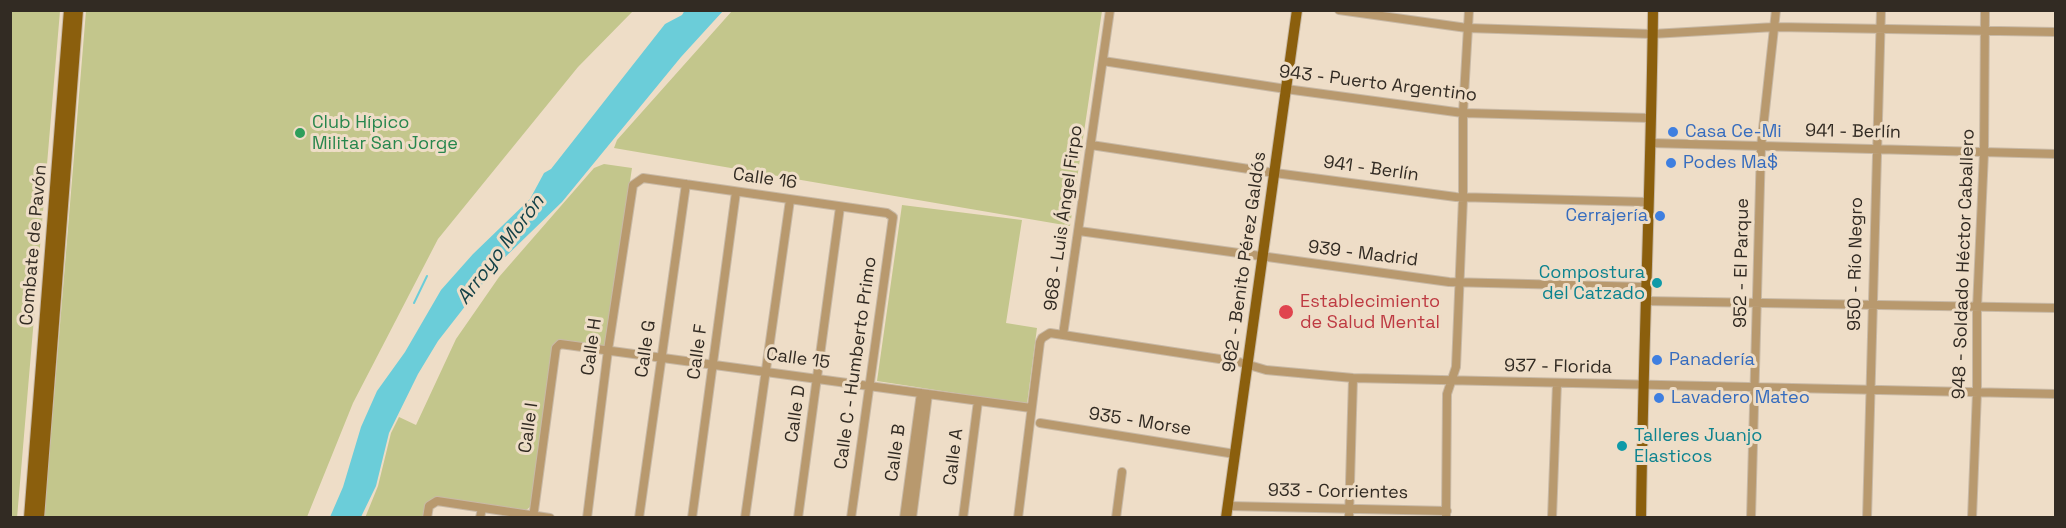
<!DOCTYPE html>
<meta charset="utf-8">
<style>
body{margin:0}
#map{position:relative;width:2066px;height:528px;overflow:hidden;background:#eeddc7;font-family:"Space Grotesk",sans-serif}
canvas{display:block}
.frame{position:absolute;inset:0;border:12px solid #322b23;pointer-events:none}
</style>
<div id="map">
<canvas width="2066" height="528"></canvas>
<div class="frame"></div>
</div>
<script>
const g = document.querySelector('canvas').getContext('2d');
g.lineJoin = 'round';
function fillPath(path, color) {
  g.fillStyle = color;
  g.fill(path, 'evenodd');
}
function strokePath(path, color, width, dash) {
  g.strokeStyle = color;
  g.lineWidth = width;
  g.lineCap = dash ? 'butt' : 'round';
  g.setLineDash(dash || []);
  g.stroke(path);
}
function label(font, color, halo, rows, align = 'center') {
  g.font = font + ' "Space Grotesk",sans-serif';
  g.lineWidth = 6;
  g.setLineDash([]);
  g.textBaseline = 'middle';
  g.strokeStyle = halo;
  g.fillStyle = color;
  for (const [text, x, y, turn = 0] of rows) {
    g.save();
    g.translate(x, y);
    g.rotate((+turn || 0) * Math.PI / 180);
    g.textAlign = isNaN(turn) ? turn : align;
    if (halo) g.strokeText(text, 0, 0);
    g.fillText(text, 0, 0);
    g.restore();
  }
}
fillPath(new Path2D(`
 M10 11H60L17 518 10 517Z
 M86 11H633L578 67 438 239 353 403 307 517 44 518Z
 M732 11H1102L1070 226 614 148 617 140Z
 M604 164 632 168 605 346 561 341 530 507 525 511 432 499 425 504 423 517 365 518 378 486 391 433 399 417 416 425 456 339 499 277 594 168Z
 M902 205 1022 220 1006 323 1037 328 1027 404 877 381Z`), '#c3c68c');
fillPath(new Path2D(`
 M685 10 723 11 681 57 562 202 498 264 438 341 418 374 389 433 376 486 361 517H330L343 487 361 427 377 391 405 352 441 290 473 254 530 199 544 173 551 169 665 24 682 15Z`), '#6bcdd9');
strokePath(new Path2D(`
 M414 303 427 276`), '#6bcdd9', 2);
const minor = new Path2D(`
 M1339 10 1467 28 1652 34 1775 27 2056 32
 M1103 61 1286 89 1463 113 1650 118
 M1650 143 2056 154
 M1091 145 1275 173 1456 197 1648 202
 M1079 231 1449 282 1646 287
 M1646 301 2056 308
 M1063 335 1110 10
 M1040 423 1235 454
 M1228 506 1447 511
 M427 518 429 506 437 501 550 518
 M480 518 482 508
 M533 518 556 348 560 344 1031 408
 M587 518 608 350 633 185 643 178 887 213 893 217 851 518
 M639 518 686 184
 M692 518 736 192
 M745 518 790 200
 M798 518 840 207
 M904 518 921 393
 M912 518 928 394
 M963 518 978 401
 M1018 518 1040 342 1042 338 1050 333 1239 362 1266 370 1353 378 2056 394
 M1116 518 1122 472
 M1349 518 1353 378
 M1446 518 1447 394 1456 367 1463 198V113L1469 10
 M1552 518 1557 383
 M1751 518 1761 147 1776 10
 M1867 518 1881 10
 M1972 518 1977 392V308L1984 153 1985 10`);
const major = new Path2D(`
 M29 518 69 10
 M39 518 78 10
 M1226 518 1297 10
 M1641 518C1643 348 1651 180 1653 10`);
strokePath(minor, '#c8b9a6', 10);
strokePath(major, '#c8b9a6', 12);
strokePath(minor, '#b8996e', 8);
strokePath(major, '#8b5f0d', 10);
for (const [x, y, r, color] of [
 [1673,132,6,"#3f7fe0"],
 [300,133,6,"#2e9e5b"],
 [1671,163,6,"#3f7fe0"],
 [1660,216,6,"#3f7fe0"],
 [1657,283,6,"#0f9aa8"],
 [1286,312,8,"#e0444e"],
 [1657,360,6,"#3f7fe0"],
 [1659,398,6,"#3f7fe0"],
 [1622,446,6,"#0f9aa8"]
]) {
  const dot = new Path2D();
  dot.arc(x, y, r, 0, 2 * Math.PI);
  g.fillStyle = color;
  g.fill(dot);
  strokePath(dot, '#eeddc7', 2);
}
label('18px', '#322b23', '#eeddc7', [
 ["943 - Puerto Argentino",1378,84,7],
 ["941 - Berlín",1853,132,1],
 ["941 - Berlín",1371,169,8],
 ["Calle 16",765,179,8],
 ["968 - Luis Ángel Firpo",1064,218,-82],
 ["Combate de Pavón",34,245,-85],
 ["939 - Madrid",1363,254,7],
 ["962 - Benito Pérez Galdós",1245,262,-82],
 ["952 - El Parque",1742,263,-89],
 ["950 - Río Negro",1856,264,-89],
 ["948 - Soldado Héctor Caballero",1964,264,-88],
 ["Calle H",592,347,-82],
 ["Calle G",646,349,-82],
 ["Calle F",698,352,-82],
 ["Calle 15",798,359,8],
 ["Calle C - Humberto Primo",856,363,-82],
 ["937 - Florida",1558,367,1],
 ["Calle D",796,414,-82],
 ["935 - Morse",1140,422,9],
 ["Calle I",529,428,-82],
 ["Calle B",896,453,-82],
 ["Calle A",954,457,-83],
 ["933 - Corrientes",1338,492,1]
]);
label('18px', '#27864d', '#eeddc7', [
 ["Club Hípico",312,123],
 ["Militar San Jorge",312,144]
], 'left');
label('18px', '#366cbe', '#eeddc7', [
 ["Casa Ce-Mi",1685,132],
 ["Podes Ma$",1683,163],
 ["Cerrajería",1648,216,"right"],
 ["Panadería",1669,360],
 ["Lavadero Mateo",1671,398]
], 'left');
label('18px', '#0d838f', '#eeddc7', [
 ["Compostura",1645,273],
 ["del Catzado",1645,294],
 ["Talleres Juanjo",1634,436,"left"],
 ["Elasticos",1634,457,"left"]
], 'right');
label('18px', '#be3a42', '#eeddc7', [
 ["Establecimiento",1300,302],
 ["de Salud Mental",1300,323]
], 'left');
label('italic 20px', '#144248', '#eeddc7', [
 ["Arroyo Morón",501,250,-53]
]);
</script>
